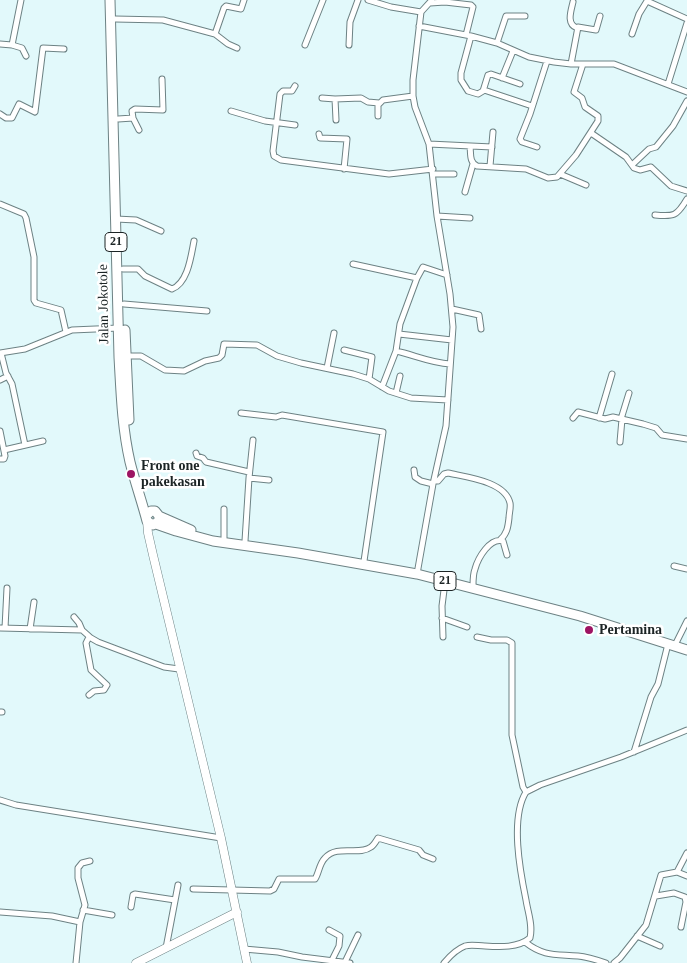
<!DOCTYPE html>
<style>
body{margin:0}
canvas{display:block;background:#e2f9fb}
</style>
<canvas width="687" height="963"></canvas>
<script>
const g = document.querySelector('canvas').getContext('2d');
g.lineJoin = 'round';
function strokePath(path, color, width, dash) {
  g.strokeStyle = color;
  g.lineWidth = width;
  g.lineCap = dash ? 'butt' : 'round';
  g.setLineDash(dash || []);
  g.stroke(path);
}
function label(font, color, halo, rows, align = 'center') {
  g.font = font + ' Georgia,serif';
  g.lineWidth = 5;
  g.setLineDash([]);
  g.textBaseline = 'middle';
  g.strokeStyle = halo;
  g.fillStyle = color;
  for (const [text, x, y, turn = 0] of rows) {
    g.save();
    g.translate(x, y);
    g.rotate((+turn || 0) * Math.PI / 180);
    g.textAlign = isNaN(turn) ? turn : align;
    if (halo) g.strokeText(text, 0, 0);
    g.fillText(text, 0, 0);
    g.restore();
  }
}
const minor = new Path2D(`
 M368 0 391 7 421 12 431 1
 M573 2C571 11 566 24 577 28
 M430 3 445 2 471 5 473 7 466 35
 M115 19 163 20 215 34 228 44 237 48
 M419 26 471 36 497 43 529 57 554 62 571 64H614L687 92
 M215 34 224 8 226 6 241 9 244 0
 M632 34 639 14 647 1 687 19
 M471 36 461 73V80L468 91 478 94 483 91 488 75 491 74 520 84
 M497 43 506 16H525
 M0 44 12 45 21 0
 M12 45 22 48 26 56
 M305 45 323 0
 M349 45 350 22 358 0
 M571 64 578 27 596 30 600 16
 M502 78 513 51
 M668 84 687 23
 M295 86 292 91H283L280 94 273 151 274 156 281 160 389 174 433 169
 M484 90 532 106
 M322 98 335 99 361 98 368 102 379 103
 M335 99 336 120
 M231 111 265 121 295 125
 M0 114 6 118H12L19 104 35 112 43 48 64 49
 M378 116V105L383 100 413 96
 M133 118 139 130
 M118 119 133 118 132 111 135 109 163 110 162 79
 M591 133 626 157 634 168 640 170 651 167 671 186 687 191
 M319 134 320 138 347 139 344 169
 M429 144 492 147
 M470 146C471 154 469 162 477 166L526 169 548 178 557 177 576 155 598 121V116L585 107 582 98 574 92 583 64
 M537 147 522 142 520 139 530 114 547 61
 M632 165 649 149 656 147 673 126 687 101
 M490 166 493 132
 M433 174H454
 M560 174 586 185
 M465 192 473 164
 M0 204 24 214 26 218 34 257V300L36 303 61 310 66 332
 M655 215C674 217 677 216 687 199
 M437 216 470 218
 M116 219 136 220 161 231
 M353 264 417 278 400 324 396 351 382 387
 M123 269H138L145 276 172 289C188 283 191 256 194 241
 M417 278 423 267 447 275
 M124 304 207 311
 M452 309 479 315 481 329
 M399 334 452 340
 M344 350 372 357 369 379
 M396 351C414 355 431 363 450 364
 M0 353 25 349 72 330 119 328
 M1 353 6 373 12 384 25 445
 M126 356H141L165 370 184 371 205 361 219 358 222 355 224 344 257 345 277 356 301 363 353 374 369 379 389 391 411 398 448 400
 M327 368 334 333
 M0 380 8 376
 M396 393 400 376
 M241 413 276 417 282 415 383 432 364 561
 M573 418 578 412 605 419 613 417 643 424 656 428 662 435 687 439
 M599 418 612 374
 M621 419 629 393
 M0 431 5 456 4 459H0
 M620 442 622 419
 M4 450 43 441
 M196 453 197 456 203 458 206 462 249 472
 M414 470 415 477 421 481 433 484
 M249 478 269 480
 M434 481H438L444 474 448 473C465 477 505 481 510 503 511 508 509 513 509 518 508 527 507 534 500 540
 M224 538V509
 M245 541 249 478 253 440
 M674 566 687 569
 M417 574 433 484 446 426 453 327 450 294 437 216 429 144 415 107 413 96V80L421 12
 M473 586C473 580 473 574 475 569 478 558 490 537 503 541L507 555
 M74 617 79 623 82 630
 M442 618 467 627
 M0 628 82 630 91 638 98 642 164 667 179 669
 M5 628 7 588
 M30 629 34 602
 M89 637 86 643 91 670 107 685 104 690 94 691 89 695
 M443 637 442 606 445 582
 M477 637 491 640H507L512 643V735L523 787 526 792
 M676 643 687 621
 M0 712H2
 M634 752 651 697 658 684 668 644
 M0 800 16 805 221 838
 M677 872 687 876
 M193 889 270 891 274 889 279 879H315C319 873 319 864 325 858 337 844 359 856 371 847 374 845 376 841 378 838L419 850 423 855 433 859
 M656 896 674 893 685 897 686 902 681 927
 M131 907 133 895 135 894 175 900
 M83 910 112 915
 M0 912 52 916 80 922
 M329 930 340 936 339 946 332 960
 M637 936 660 946
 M525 942C544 957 556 954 578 956 588 957 597 960 606 963
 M166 948 178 885
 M244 949 278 952 302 957 350 963
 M345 962 358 935
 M76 963 80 922 85 905 78 878V868L82 863 90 861
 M444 963C449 957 457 949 465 946 472 944 478 946 485 946 500 947 518 948 530 938 533 925 528 913 526 900 520 871 510 818 526 792L540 785 621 757 687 730
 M614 963 620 958 646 925 661 875 677 872 687 853`);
const secondary = new Path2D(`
 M147 521 148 533 153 555 221 838 247 963
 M136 963 237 912`);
const trunk = new Path2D(`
 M110 0 119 357C121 392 122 427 130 462 135 482 142 502 147 521L153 525 159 521V516L155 511H151L147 515
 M125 330 129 420
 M159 516 191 530
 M156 524 176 531 213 541 298 553 417 574 580 616 687 650`);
strokePath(minor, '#6d8284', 7);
strokePath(secondary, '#6d8284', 9);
strokePath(trunk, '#6d8284', 11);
strokePath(minor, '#fff', 5);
strokePath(secondary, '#fff', 8);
strokePath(trunk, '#fff', 9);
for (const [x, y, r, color] of [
 [131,474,5,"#9d1463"],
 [589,630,5,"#9d1463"]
]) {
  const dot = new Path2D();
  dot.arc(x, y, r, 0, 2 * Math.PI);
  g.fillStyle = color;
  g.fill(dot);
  strokePath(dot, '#fff', 2);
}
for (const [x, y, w] of [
 [116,242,22],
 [445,581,22]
]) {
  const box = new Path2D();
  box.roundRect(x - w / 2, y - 9.5, w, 19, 4);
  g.fillStyle = '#fff';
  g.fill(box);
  strokePath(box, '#1c2425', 1);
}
label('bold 12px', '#1c2425', null, [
 ["21",116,242],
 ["21",445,581]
]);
label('14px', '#1c2425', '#fff', [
 ["Jalan Jokotole",104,304,-91]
]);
label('bold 14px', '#1c2425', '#fff', [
 ["Front one",141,466],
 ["pakekasan",141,482],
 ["Pertamina",599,630]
], 'left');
</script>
